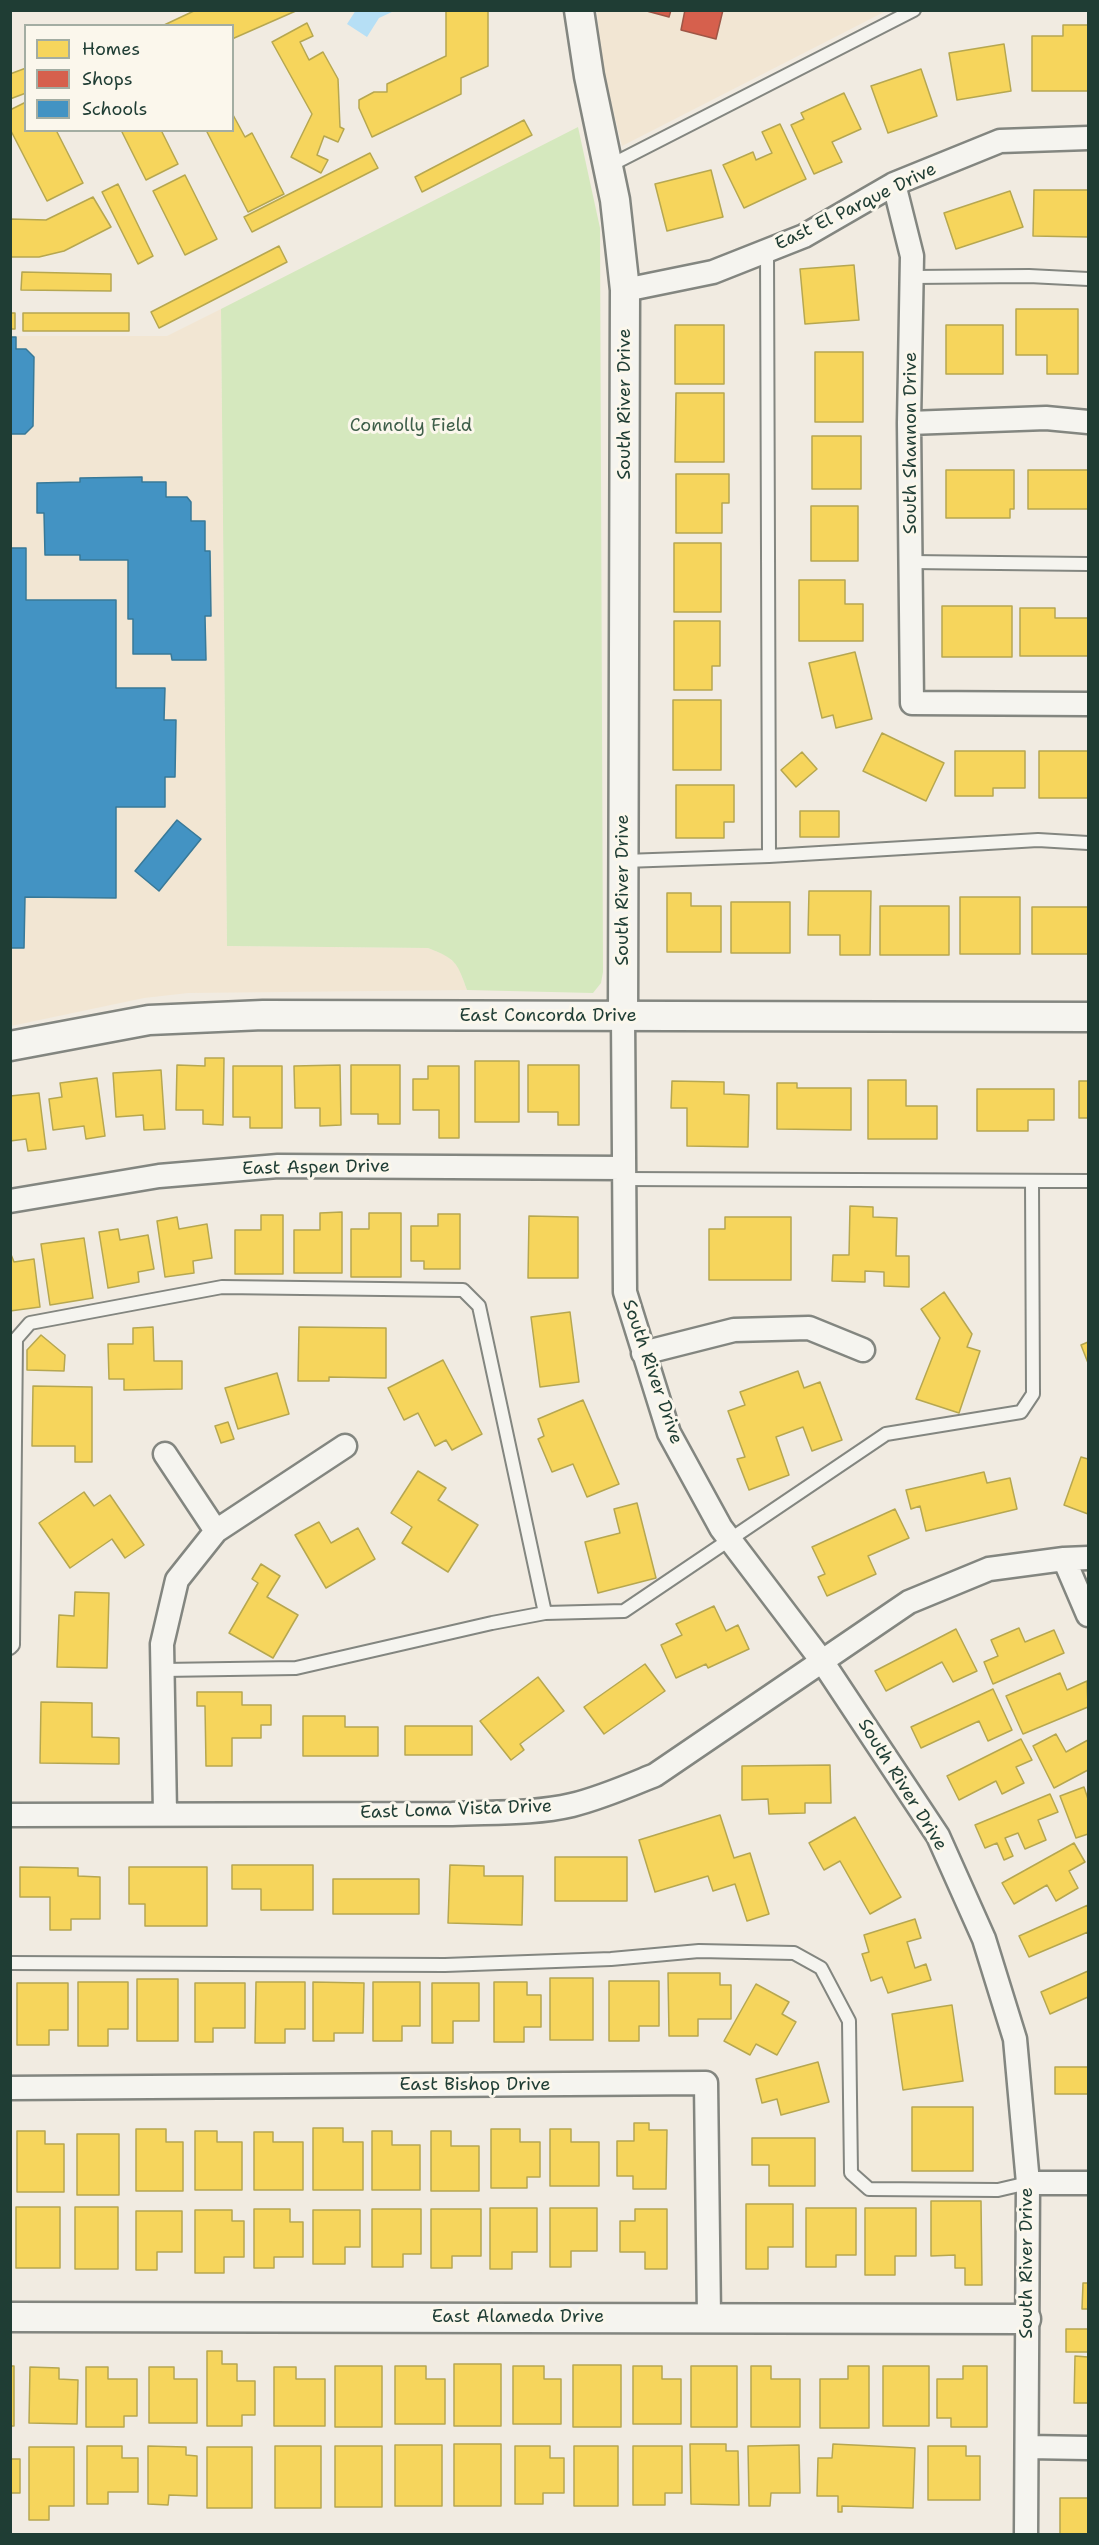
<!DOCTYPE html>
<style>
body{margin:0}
#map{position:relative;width:1099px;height:2545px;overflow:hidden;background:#f1ebe1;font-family:"Shantell Sans",sans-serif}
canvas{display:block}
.frame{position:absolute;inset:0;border:12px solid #1f3d34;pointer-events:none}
.legend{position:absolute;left:24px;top:24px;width:210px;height:108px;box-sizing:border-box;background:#fbf7ec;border:2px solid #a3ada2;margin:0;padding:8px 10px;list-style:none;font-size:18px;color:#1f3d34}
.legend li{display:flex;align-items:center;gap:12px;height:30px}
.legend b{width:30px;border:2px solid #a3ada2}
</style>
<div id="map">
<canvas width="1099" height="2545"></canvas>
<div class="frame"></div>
<ul class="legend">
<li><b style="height:16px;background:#f6d55c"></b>Homes</li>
<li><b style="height:16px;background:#d6604d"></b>Shops</li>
<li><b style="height:16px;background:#4393c3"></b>Schools</li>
</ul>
</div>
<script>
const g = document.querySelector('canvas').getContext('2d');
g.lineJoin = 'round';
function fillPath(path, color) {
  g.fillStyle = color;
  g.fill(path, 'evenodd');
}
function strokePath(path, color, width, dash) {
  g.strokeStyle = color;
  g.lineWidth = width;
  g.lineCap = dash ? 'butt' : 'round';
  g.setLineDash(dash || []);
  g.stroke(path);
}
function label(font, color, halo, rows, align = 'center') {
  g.font = font + ' "Shantell Sans",sans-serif';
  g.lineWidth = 6;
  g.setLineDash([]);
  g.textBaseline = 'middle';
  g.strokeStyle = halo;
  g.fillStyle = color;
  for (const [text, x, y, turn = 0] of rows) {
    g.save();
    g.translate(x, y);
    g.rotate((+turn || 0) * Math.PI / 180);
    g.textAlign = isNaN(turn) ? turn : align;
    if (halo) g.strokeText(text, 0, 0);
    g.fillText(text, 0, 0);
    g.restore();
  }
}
fillPath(new Path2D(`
 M597 11H886L622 146 602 65Z
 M221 309 227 946 428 948 446 955 458 966 467 990 188 993 144 998 11 1026V336H167Z`), '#f2e6d3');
fillPath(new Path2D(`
 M578 127 600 228 603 972 601 983 593 993 467 990C457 962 456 959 428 948L227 946 221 309Z`), '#d5e8be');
fillPath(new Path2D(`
 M356 10H394V11L379 18 367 37 347 24Z`), '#b6dff5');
const homes = new Path2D(`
 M196 10H298L232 39V26H162Z
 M446 10H488V66L461 78V94L372 137 359 108V100L374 92H387V84L446 56Z
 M307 23 313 36 300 42 309 60 323 52 338 79 340 127 344 129 338 142 324 136 317 155 328 160 321 173 291 157 312 114 272 42Z
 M1063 25H1088V91H1032V36H1063Z
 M1004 44 1011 91 957 100 949 53Z
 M26 68V93L10 99V74Z
 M921 69 937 116 888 133 871 86Z
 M844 93 861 129 832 142 842 162 814 174 791 125 804 119 801 113Z
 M26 102V130H56L83 183 47 201 10 129V110Z
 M232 113 245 137 252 133 284 194 248 212 206 130H232Z
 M524 120 532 135 422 192 415 177Z
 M780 124 806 179 744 208 723 165 753 152 756 160 772 153 762 132Z
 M124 130H161L178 164 146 180 122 132Z
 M370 153 378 168 252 232 244 217Z
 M711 170 723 217 667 231 655 184Z
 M185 175 217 239 185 255 153 191Z
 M118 184 153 256 138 264 102 192Z
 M1034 190H1088V237L1033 236Z
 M1010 191 1023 227 956 249 944 213Z
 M93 197 111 227 64 251 39 257H10V219L46 220Z
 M279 246 287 262 159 328 151 312Z
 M854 265 859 320 805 324 800 269Z
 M22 272 111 274V291L21 290Z
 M1016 309H1078V374H1047V355H1016Z
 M10 313H15V329H10Z
 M23 313H129V331H23Z
 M675 325H724V384H675Z
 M946 325H1003V374H946Z
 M815 352H863V422H815Z
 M676 393H724V462H675Z
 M812 436H861V489H812Z
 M946 470H1014V509H1010V518H946Z
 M1028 470H1088V509H1028Z
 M676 474H729V503H722V533H676Z
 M811 506H858V561H811Z
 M674 543H721V612H674Z
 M799 580H845V604H863V641H799Z
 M942 606H1012V657H942Z
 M1020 608H1055V618H1088V656H1020Z
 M674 621H720V666H712V690H674Z
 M855 652 872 719 836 728 833 715 822 718 809 663Z
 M673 700H721V770H673Z
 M882 733 944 763 926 801 863 771Z
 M955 751H1025V788H993V796H955Z
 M1039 751H1088V798H1039Z
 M802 752 817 769 796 787 781 770Z
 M676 785H734V822H724V838H676Z
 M800 811H839V837H800Z
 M809 891H871L870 955H840V935H808Z
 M667 893H691V906H721V952H667Z
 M960 897H1020V954H960Z
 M731 902H790V953H731Z
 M880 906H949V955H880Z
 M1032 907H1088V954H1032Z
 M205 1058H224L223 1125 203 1124V1110H176L177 1065 205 1066Z
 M475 1061H519V1122H475Z
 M340 1065 341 1125 320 1126V1108H295L294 1066Z
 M351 1065H400V1124H378V1114H351Z
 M528 1065H579V1125H558V1112H528Z
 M233 1066H282V1128H250V1117H233Z
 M428 1066H459V1138H439V1110H413V1079H428Z
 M161 1070 165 1129 144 1130 143 1115 116 1117 113 1073Z
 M97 1078 105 1136 86 1139 84 1126 53 1130 49 1099 62 1097 60 1083Z
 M868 1080H906V1106H937V1139H868Z
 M672 1081 724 1082V1094L749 1095 748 1147 687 1146V1108H671Z
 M1079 1081H1088V1118H1079Z
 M777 1083H797V1088H851V1130L777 1129Z
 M977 1089H1054V1120H1028V1131H977Z
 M39 1093 46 1149 28 1151 26 1139 10 1141V1096Z
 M850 1206 873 1207V1217L897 1218 896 1256H909V1287L884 1286V1272L865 1271V1282L832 1281 833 1255H849Z
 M342 1212V1273H294V1230H320V1213Z
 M369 1213H401V1277H351V1229H369Z
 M438 1214H460V1269H424V1261H411V1226H438Z
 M261 1215H283V1274H235V1230H261Z
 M529 1216 578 1217V1278H528Z
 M177 1217 179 1229 207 1224 212 1258 193 1261 194 1273 165 1277 157 1221Z
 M725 1217H791V1280H709V1229H725Z
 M118 1229 120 1240 148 1235 154 1269 138 1272 139 1282 108 1288 99 1232Z
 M84 1238 93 1298 50 1305 41 1244Z
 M10 1252 14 1262 34 1259 40 1307 10 1311Z
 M944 1292 972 1334 967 1347 980 1351 959 1413 916 1399 940 1338 921 1309Z
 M570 1312 579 1382 540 1387 531 1317Z
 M153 1327 154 1361H182V1389L124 1390V1379H109L108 1344H133V1328Z
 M299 1327 386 1328V1378L329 1377V1381H298Z
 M41 1335 65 1355 64 1371 27 1370V1350Z
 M1088 1342V1363L1081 1345Z
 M443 1360 482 1434 452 1450 446 1440 435 1446 418 1413 404 1420 388 1388Z
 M798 1371 804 1388 820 1382 842 1440 812 1451 803 1427 776 1437 789 1475 749 1490 737 1459 745 1457 728 1411 745 1405 740 1392Z
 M277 1373 289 1414 238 1429 225 1388Z
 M33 1386 92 1387V1462H75V1446H32Z
 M583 1400 619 1484 587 1497 573 1464 552 1472 538 1439 544 1436 538 1419Z
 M228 1422 234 1439 221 1443 215 1426Z
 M1081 1457 1088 1459V1514L1064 1505Z
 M418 1471 446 1488 438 1500 478 1525 448 1572 402 1543 412 1527 391 1513Z
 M984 1472 987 1483 1010 1478 1017 1509 926 1531 920 1506 911 1509 906 1490Z
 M84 1492 94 1506 110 1495 144 1545 125 1558 112 1539 70 1568 39 1523Z
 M637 1503 656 1578 598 1593 585 1542 620 1533 614 1509Z
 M895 1509 909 1538 868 1556 876 1574 827 1596 818 1577 825 1574 812 1547Z
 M319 1522 331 1543 358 1528 375 1559 326 1588 295 1535Z
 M261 1564 280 1576 267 1597 298 1615 273 1658 229 1633 258 1583 252 1579Z
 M75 1592 109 1593 107 1668 57 1667 59 1615 74 1616Z
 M714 1606 726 1631 738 1625 749 1649 708 1668 706 1664 676 1678 661 1645 682 1635 676 1624Z
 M1019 1628 1025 1642 1054 1630 1064 1653 993 1684 984 1662 998 1656 991 1640Z
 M956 1629 977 1671 953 1682 942 1662 886 1691 875 1671Z
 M645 1664 665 1691 604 1734 584 1707Z
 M1060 1673 1067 1690 1087 1681 1088 1707 1023 1734 1006 1696Z
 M538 1677 564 1711 520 1744 524 1750 511 1760 480 1721Z
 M993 1689 1012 1730 988 1741 979 1721 921 1748 911 1727Z
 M197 1692H242V1705H271V1725H261V1738H232V1766H206L205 1706H197Z
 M41 1702 92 1703V1737L119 1738V1764L40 1763Z
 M303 1716H345V1727H378V1756H303Z
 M405 1726H472V1755H405Z
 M1056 1734 1066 1752 1088 1740V1770L1054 1788 1033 1746Z
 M1021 1739 1032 1760 1016 1767 1024 1783 1002 1794 996 1781 959 1800 947 1776Z
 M830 1765 831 1803H805V1813L769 1814 768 1799 742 1800V1766Z
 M1084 1787 1088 1799V1834L1076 1838 1060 1796Z
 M1050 1794 1058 1812 1038 1820 1046 1840 1025 1849 1018 1833 1005 1838 1013 1856 1004 1860 997 1843 985 1848 975 1825Z
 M720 1815 734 1858 750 1853 769 1914 747 1921 735 1884 713 1891 708 1876 655 1892 639 1840Z
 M855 1817 901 1897 870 1914 840 1861 824 1870 809 1843Z
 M1074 1843 1085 1862 1069 1871 1078 1888 1056 1901 1047 1885 1014 1904 1002 1883Z
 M555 1857H627V1901H555Z
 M232 1865H313V1910H261V1889H232Z
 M450 1865 484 1866V1876H523L522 1925 448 1923Z
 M20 1867 78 1868V1876L100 1877V1919H71V1930H50V1897H20Z
 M129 1867H207V1926H145V1904H129Z
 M333 1879H419V1914H333Z
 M1088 1905V1934V1932L1029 1957 1019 1936Z
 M915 1919 921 1938 907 1942 915 1968 926 1964 931 1980 888 1993 882 1977 871 1981 862 1954 869 1952 864 1935Z
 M1088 1971V1997L1050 2014 1041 1992Z
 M668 1973H720V1985H731V2019H698V2036H669Z
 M550 1978H593V2040H550Z
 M137 1979H178V2041H137Z
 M609 1981H659V2026H639V2041H609Z
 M78 1982H128V2029H108V2046H78Z
 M256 1982H305V2029H285V2043H255Z
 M313 1982 364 1983 363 2033H334V2041H313Z
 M373 1982H420V2026H402V2041H373Z
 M494 1982H527V1995H541V2027H524V2042H494Z
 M17 1983H68V2030H49V2045H17Z
 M195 1983H245V2028H213V2042H195Z
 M432 1983H479V2021H453V2043H432Z
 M756 1984 789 2002 782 2014 796 2022 777 2055 756 2044 750 2055 724 2041Z
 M952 2005 963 2081 903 2090 892 2014Z
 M818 2062 829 2102 781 2115 777 2099 762 2103 756 2079Z
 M1055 2067H1088V2094H1055Z
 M912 2107H973V2171H912Z
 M634 2123H649V2130H667L666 2189H633V2176H617V2141H634Z
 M313 2128H343V2142H363V2190H313Z
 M136 2129H166V2142H183V2191H136Z
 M491 2129H520V2142H540V2177H527V2188H491Z
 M550 2129H571V2142H599V2186H550Z
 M17 2131H45V2144H64V2192H17Z
 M195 2131H217V2142H242V2190H195Z
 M372 2131H392V2145H420V2190H372Z
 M431 2131H451V2146H479V2191H431Z
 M254 2132H273V2142H303V2190H254Z
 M77 2134H119V2195H77Z
 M752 2138H815V2186H769V2165H752Z
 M931 2201H981L982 2285H965V2268H955V2255L931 2256Z
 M746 2204H793V2247H768V2269H746Z
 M16 2207H60V2268H16Z
 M75 2207H118V2269H75Z
 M490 2208H537V2252H512V2269H490Z
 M550 2208H597V2251H571V2267H550Z
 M806 2208H856V2255H836V2267H806Z
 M865 2208H916V2256H895V2275H865Z
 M254 2209H290V2222H303V2257H274V2268H254Z
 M372 2209H421V2254H403V2267H372Z
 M431 2209H481V2256H452V2268H431Z
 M635 2209H667V2269H645V2252H620V2221H635Z
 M195 2210H232V2221H244V2257H224V2273H195Z
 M313 2210H360V2247H345V2264H313Z
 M136 2211H182V2252H157V2270H136Z
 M1083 2283H1088V2309H1082Z
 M1066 2329H1088V2352H1066Z
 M207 2351H222V2364H237V2381H255V2415H242V2426H207Z
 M1075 2356 1088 2357V2403H1074Z
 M454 2364H501V2426H454Z
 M573 2365H621V2427H573Z
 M10 2366H14V2426H10Z
 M335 2366H382V2427H335Z
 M395 2366H426V2379H445V2424H395Z
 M513 2366H544V2379H561V2424H513Z
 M633 2366H662V2379H681V2424H633Z
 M691 2366H737V2427H691Z
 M751 2366H771V2379H800V2427H751Z
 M848 2366H869V2428H820V2379H848Z
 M883 2366H929V2426H883Z
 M963 2366H987V2427H951V2418H937V2379H963Z
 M30 2367 59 2368V2379L78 2380 77 2424 29 2423Z
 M86 2367H108V2379H137V2416H124V2427H86Z
 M149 2367H174V2379H197V2423H149Z
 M274 2367H296V2379H325V2426H274Z
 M454 2444H501V2506H454Z
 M690 2444H726V2451H738L739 2505 691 2504Z
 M833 2444 915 2448 913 2508 842 2506V2512H838V2496H817L818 2458H832Z
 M395 2445H442V2506H395Z
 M799 2445 800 2493H771L770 2506H749L748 2446Z
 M87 2446H122V2458H138V2492H108V2504H87Z
 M148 2446 186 2447V2455L197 2456V2496L169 2495 168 2505 148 2504Z
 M275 2446H321V2508H275Z
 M335 2446H382V2507H335Z
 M515 2446H550V2458H564V2493H543V2504H515Z
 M574 2446H618V2506H574Z
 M633 2446H682V2493H665V2505H633Z
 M928 2446H966V2456H980V2500H928Z
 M29 2447H74V2506H49V2520H29Z
 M207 2447H252V2508H207Z
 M10 2459H20V2493H10Z
 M1060 2498H1088V2534H1060Z`);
fillPath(homes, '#f6d55c');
strokePath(homes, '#b6a750', 1.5);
const shops = new Path2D(`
 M643 10H671L669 17Z
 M685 10H723L716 39 681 30Z`);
fillPath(shops, '#d6604d');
strokePath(shops, '#9f5646', 1.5);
const schools = new Path2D(`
 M10 337H16V349H26L34 357 33 426 25 434H10Z
 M142 477V482H166V497H187L191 502V521H205V551H210L211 616H205L206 660H172L171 654H133V619H128V560H80V555H45L44 513H37V483L80 482V478Z
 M10 548H26V600H116V688H165L164 720H176L175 777H165V807H116V898L25 897 24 948H10Z
 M177 820 201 839 159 891 135 871Z`);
fillPath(schools, '#4393c3');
strokePath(schools, '#387998', 1.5);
const service = new Path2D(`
 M609 166 914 10
 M767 250 769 856
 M912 277 1029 276 1088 279
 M911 562 1088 564
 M624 861 769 856 1038 840 1088 843
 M623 1179 1088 1181
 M10 1648 13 1645 16 1339 30 1323 222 1287 463 1290 479 1306 545 1613
 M162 1670 296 1668 492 1623 545 1613 624 1611 886 1434 1021 1412 1033 1394 1032 1181
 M10 1963 445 1965 611 1959 699 1951 794 1953 821 1968 849 2021 851 2173 869 2189 998 2190 1028 2183`);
const minor = new Path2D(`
 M894 184 912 256 909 423 912 703 1088 704
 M625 290 713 272 804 236 894 184 1000 141 1088 138
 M909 423 1046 418 1088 422
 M623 1017 625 1292 669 1433 721 1528 822 1661 938 1836 984 1939 1015 2039 1028 2183 1026 2534
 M10 1201 159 1176 278 1166 623 1168
 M643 1353 734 1330 809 1328 863 1350
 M165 1454 216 1531
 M1064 1559 1088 1615
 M165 1813 162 1644 177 1580 216 1531 345 1446
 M10 1815 452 1814C491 1812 534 1814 572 1805 601 1798 628 1786 655 1775L909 1602 989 1569 1064 1559 1088 1558
 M10 2088 706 2083 709 2317
 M1028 2183H1088
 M1028 2447 1088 2448`);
const tertiary = new Path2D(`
 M579 10 589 76 615 200 625 290 623 1017
 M10 1046 149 1020 263 1015 1088 1017
 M10 2317 1026 2319`);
strokePath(service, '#838680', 16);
strokePath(minor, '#838680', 27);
strokePath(tertiary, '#838680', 33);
strokePath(service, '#f5f4ef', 12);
strokePath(minor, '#f5f4ef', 22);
strokePath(tertiary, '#f5f4ef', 28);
label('18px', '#1f3d34', '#fbf7ec', [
 ["East El Parque Drive",856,207,-26],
 ["South River Drive",625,404,-90],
 ["South Shannon Drive",911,443,-90],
 ["South River Drive",623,890,-90],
 ["East Concorda Drive",548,1016],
 ["East Aspen Drive",316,1168,-1],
 ["South River Drive",652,1372,71],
 ["South River Drive",902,1785,58],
 ["East Loma Vista Drive",456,1810,-2],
 ["East Bishop Drive",475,2085],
 ["South River Drive",1027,2263,-90],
 ["East Alameda Drive",518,2317]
]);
label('18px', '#3f5f4a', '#fbf7ec', [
 ["Connolly Field",411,426]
]);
</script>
